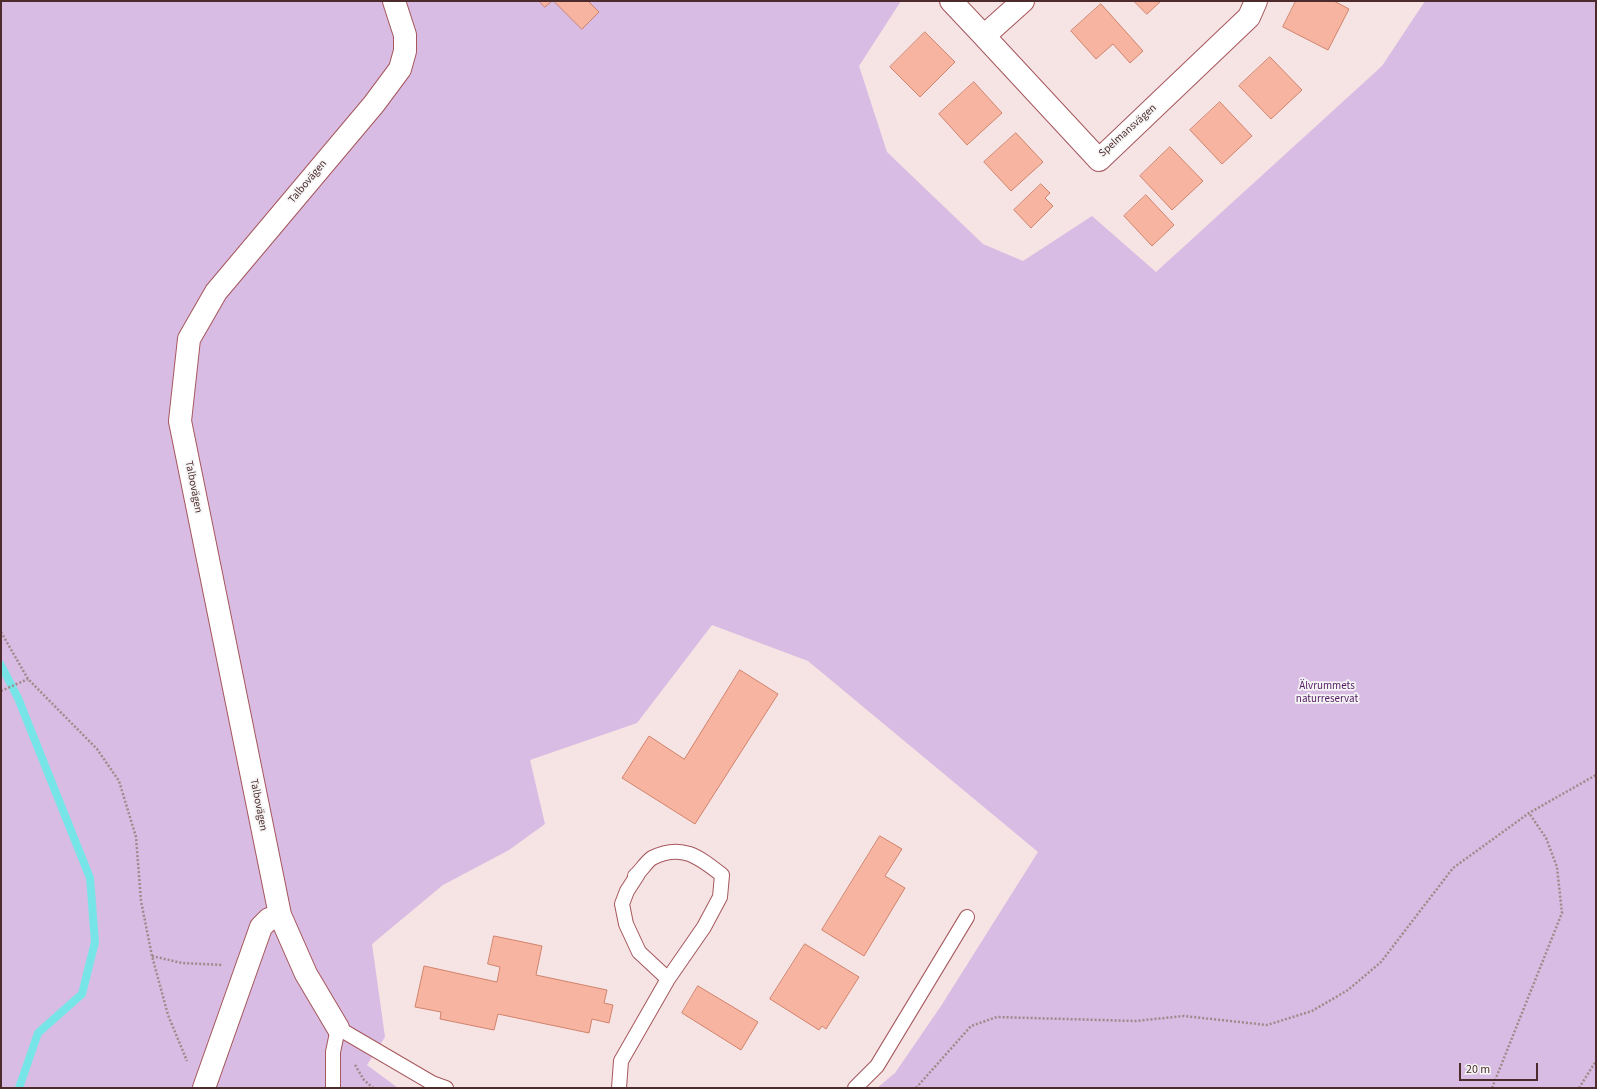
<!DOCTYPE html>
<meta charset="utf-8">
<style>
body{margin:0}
#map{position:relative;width:1597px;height:1089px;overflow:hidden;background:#f6e3e3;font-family:"Source Sans 3",sans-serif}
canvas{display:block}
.frame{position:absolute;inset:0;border:2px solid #4d2b2c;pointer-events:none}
.scale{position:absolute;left:1459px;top:1063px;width:79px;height:18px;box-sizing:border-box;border:2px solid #4d2b2c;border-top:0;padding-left:5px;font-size:12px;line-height:14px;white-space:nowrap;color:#4d2b2c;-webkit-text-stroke:3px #f5f5f5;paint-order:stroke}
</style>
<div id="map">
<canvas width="1597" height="1089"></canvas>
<div class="frame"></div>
<div class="scale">20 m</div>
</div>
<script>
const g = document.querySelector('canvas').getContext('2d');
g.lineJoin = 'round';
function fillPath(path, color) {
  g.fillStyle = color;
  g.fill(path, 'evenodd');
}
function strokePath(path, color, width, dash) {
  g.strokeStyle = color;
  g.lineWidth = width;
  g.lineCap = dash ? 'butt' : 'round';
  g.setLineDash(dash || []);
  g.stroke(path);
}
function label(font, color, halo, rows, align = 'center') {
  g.font = font + ' "Source Sans 3",sans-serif';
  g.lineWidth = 3.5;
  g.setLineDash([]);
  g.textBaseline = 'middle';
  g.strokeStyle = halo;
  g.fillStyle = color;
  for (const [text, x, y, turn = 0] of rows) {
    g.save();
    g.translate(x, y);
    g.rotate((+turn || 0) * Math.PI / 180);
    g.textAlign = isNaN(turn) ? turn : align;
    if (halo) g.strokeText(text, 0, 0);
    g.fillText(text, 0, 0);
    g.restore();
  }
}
fillPath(new Path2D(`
 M1 1H901L859 66 887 152 983 244 1023 261 1092 216 1156 272 1382 66 1425 1H1596V1088H877L895 1073 941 1006 1038 852 808 661 712 625 637 723 530 760 545 824 509 850 443 885 372 944 385 1037 367 1065 398 1088H1Z`), '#d9bce3');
strokePath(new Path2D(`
 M1 665 18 698 90 878 95 942 82 994 38 1033 19 1088`), '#77e5e7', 8);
const building = new Path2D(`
 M539 1H552L545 7Z
 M554 1H588L599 12 582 29Z
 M1134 1H1161L1147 14Z
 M1296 1H1334L1349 9 1328 50 1283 27Z
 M1101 4 1143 51 1130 63 1113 44 1096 59 1071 31Z
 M925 32 955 62 920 97 890 67Z
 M1270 57 1302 90 1271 119 1239 86Z
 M974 82 1002 113 967 145 939 114Z
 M1220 102 1252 136 1222 164 1190 130Z
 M1016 133 1043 162 1011 191 984 162Z
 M1170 147 1203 181 1172 210 1140 176Z
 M1041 184 1050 193 1045 198 1053 206 1031 228 1014 210Z
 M1146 195 1174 225 1152 246 1124 216Z
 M740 670 778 694 695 824 622 778 649 736 684 759Z
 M880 836 902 849 885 876 905 888 864 956 822 930Z
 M494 936 542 946 536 975 607 990 604 1003 613 1005 609 1023 592 1019 589 1033 498 1014 494 1030 440 1019 441 1012 415 1007 424 966 497 982 500 967 488 964Z
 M805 944 859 977 826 1029 822 1026 819 1030 770 999Z
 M698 986 758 1022 741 1050 682 1013Z`);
fillPath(building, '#f7b5a1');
strokePath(building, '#d0826b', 1);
const service = new Path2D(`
 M638 874 627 891 622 904 626 924 639 952 668 979
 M333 1088V1052L338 1028 432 1083 446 1088
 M619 1088 621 1061 668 979 704 927 720 897 722 875C699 857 682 843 652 858 646 862 641 871 635 876
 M855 1088 877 1066 967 917`);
const minor = new Path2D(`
 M951 1 984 36
 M1023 1 984 36 1099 160 1249 17 1256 1
 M338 1028 306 974 280 915 180 421 189 339 216 292 374 104 400 69 405 51V35L394 1
 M204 1088 261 927 269 919 280 915`);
strokePath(service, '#a5575b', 16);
strokePath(minor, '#a5575b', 24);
strokePath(new Path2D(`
 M1 632 28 679 97 749 119 781 136 837 141 901 152 956 168 1015 187 1061
 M1 691 28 679
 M152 956 182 963 223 965
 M355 1065 364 1080 373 1088
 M916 1088 971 1026 997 1017 1135 1021 1184 1016 1267 1025 1312 1011 1348 990 1381 962 1453 868 1529 813 1596 775
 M1492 1088 1562 913 1557 867 1546 838 1529 813
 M1579 1088 1596 1061`), '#a38889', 2.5, [2, 2]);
strokePath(service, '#fff', 14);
strokePath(minor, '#fff', 22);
label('11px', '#4d2b2c', '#f5f5f5', [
 ["Spelmansvägen",1128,131,-42],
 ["Talbovägen",308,182,-50],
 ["Talbovägen",193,487,79],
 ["Talbovägen",258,805,79]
]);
label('11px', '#531964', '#f5f5f5', [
 ["Älvrummets",1327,687],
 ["naturreservat",1327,700]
]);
</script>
